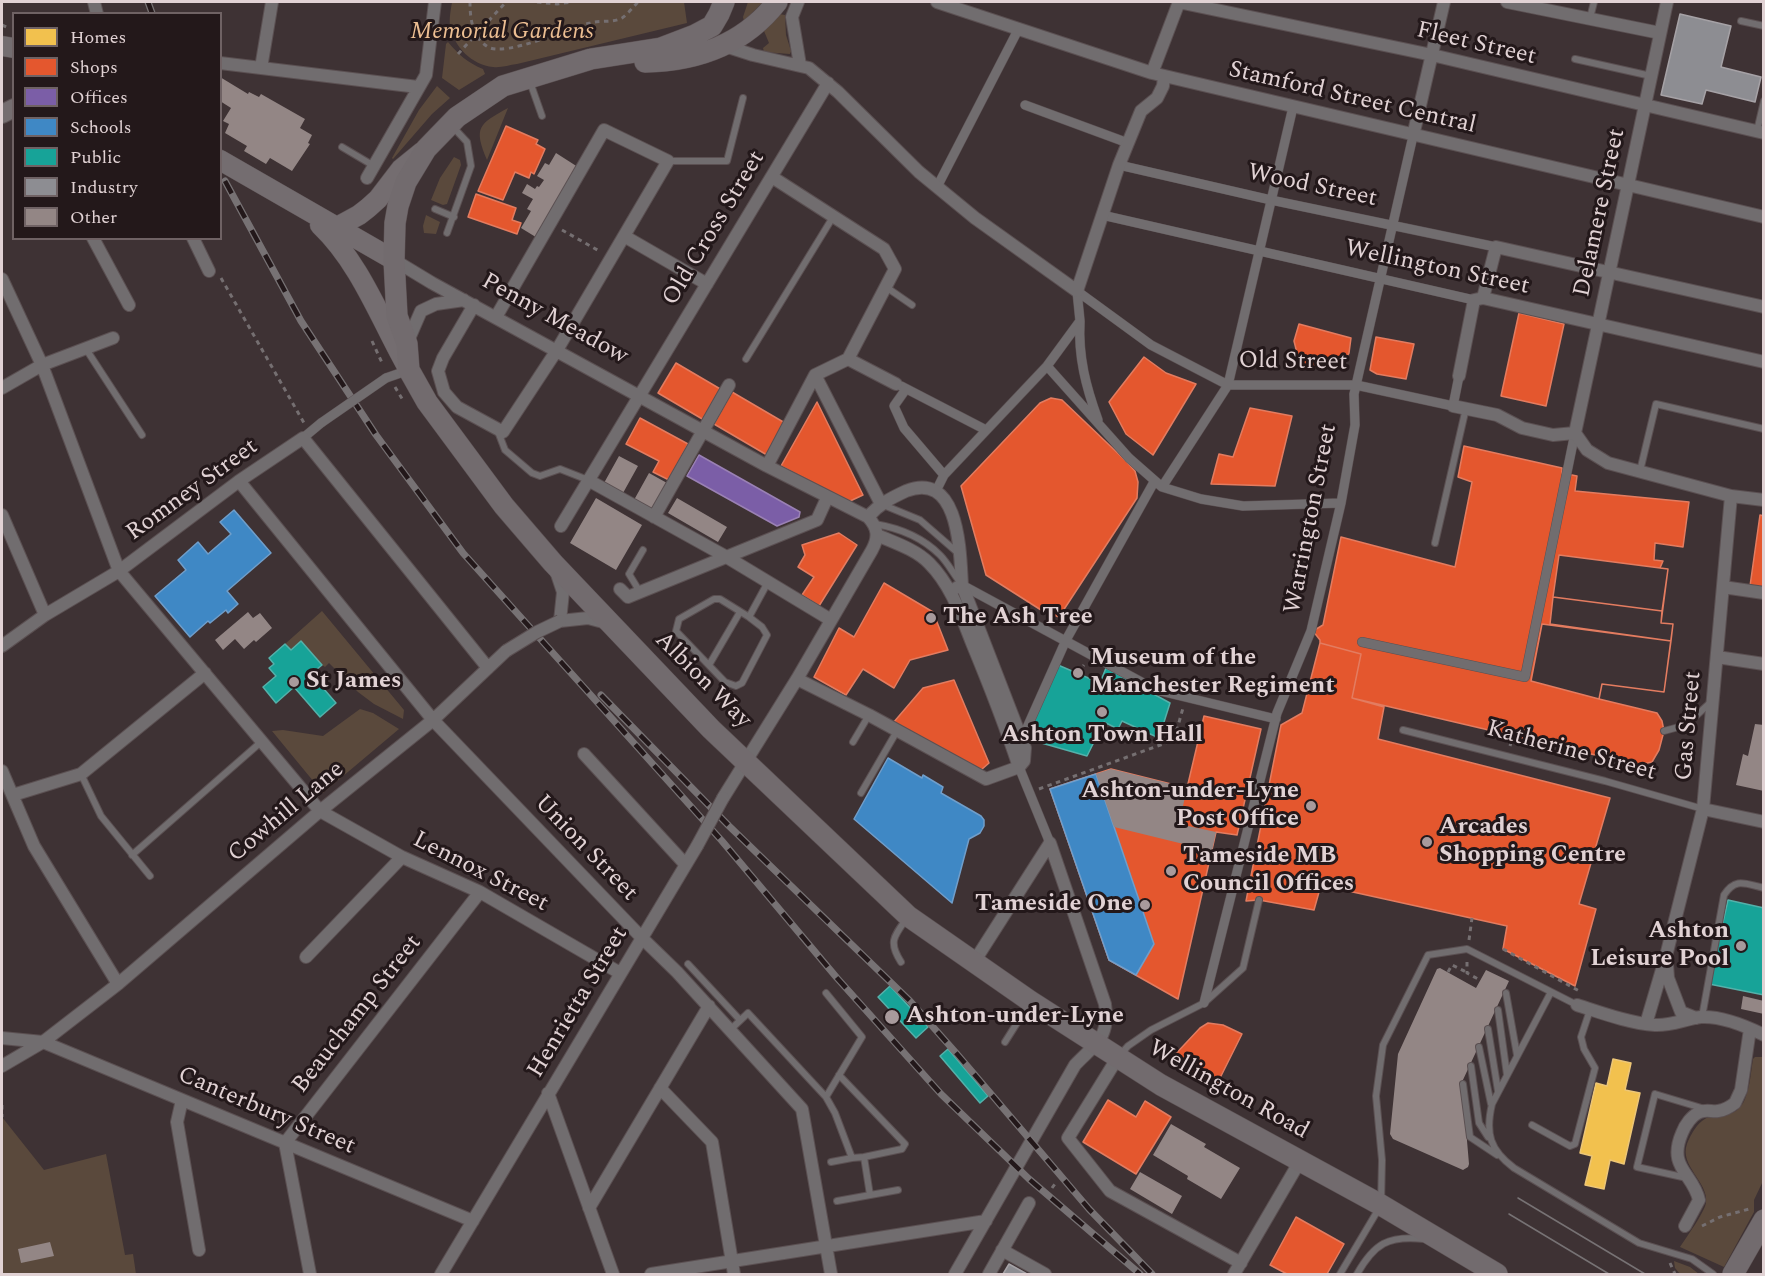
<!DOCTYPE html>
<style>
body{margin:0}
#map{position:relative;width:1765px;height:1276px;overflow:hidden;background:#3e3234;font-family:Spectral,serif}
canvas{display:block}
.frame{position:absolute;inset:0;border:3px solid #e1d2d4;pointer-events:none}
.legend{position:absolute;left:12px;top:12px;width:210px;height:228px;box-sizing:border-box;background:#23181a;border:2px solid #6f6264;margin:0;padding:8px 10px;list-style:none;font-size:18px;color:#e1d2d4}
.legend li{display:flex;align-items:center;gap:12px;height:30px}
.legend b{width:30px;border:2px solid #6f6264}
</style>
<div id="map">
<canvas width="1765" height="1276"></canvas>
<div class="frame"></div>
<ul class="legend">
<li><b style="height:16px;background:#f2c14e"></b>Homes</li>
<li><b style="height:16px;background:#e4572e"></b>Shops</li>
<li><b style="height:16px;background:#7b5ea7"></b>Offices</li>
<li><b style="height:16px;background:#3f88c5"></b>Schools</li>
<li><b style="height:16px;background:#17a398"></b>Public</li>
<li><b style="height:16px;background:#8d8d92"></b>Industry</li>
<li><b style="height:16px;background:#938685"></b>Other</li>
</ul>
</div>
<script>
const g = document.querySelector('canvas').getContext('2d');
g.lineJoin = 'round';
function fillPath(path, color) {
  g.fillStyle = color;
  g.fill(path, 'evenodd');
}
function strokePath(path, color, width, dash) {
  g.strokeStyle = color;
  g.lineWidth = width;
  g.lineCap = dash ? 'butt' : 'round';
  g.setLineDash(dash || []);
  g.stroke(path);
}
function label(font, color, halo, rows, align = 'center') {
  g.font = font + ' Spectral,serif';
  g.lineWidth = 6;
  g.setLineDash([]);
  g.textBaseline = 'middle';
  g.strokeStyle = halo;
  g.fillStyle = color;
  for (const [text, x, y, turn = 0] of rows) {
    g.save();
    g.translate(x, y);
    g.rotate((+turn || 0) * Math.PI / 180);
    g.textAlign = isNaN(turn) ? turn : align;
    if (halo) g.strokeText(text, 0, 0);
    g.fillText(text, 0, 0);
    g.restore();
  }
}
fillPath(new Path2D(`
 M452 2H684L687 23 517 64C509 65 501 68 493 67 472 65 454 47 450 26 449 18 451 9 452 2Z
 M748 2H763L744 21 743 17Z
 M779 14 785 15 786 35 791 51 790 54 764 52 763 48 769 43 764 31Z
 M448 42C459 55 468 63 483 69L485 74 459 90 442 78 446 44Z
 M437 86 450 98 432 114 393 159 392 158 419 110Z
 M508 108 487 160C473 127 479 124 508 108Z
 M454 157 460 160 461 165 447 204 443 205 431 200 440 178Z
 M426 215 440 222 436 234 424 233 423 226Z
 M322 611 404 710 403 719 374 704 358 692 329 663 325 667 322 665 301 641 291 650 285 644Z
 M360 709 373 713 399 729 323 793 272 731 283 730 323 736Z
 M1755 1057H1763V1181L1754 1200V1212L1724 1267 1680 1247C1686 1238 1704 1213 1706 1203 1709 1182 1679 1166 1687 1144 1691 1134 1699 1119 1710 1117 1726 1114 1737 1117 1745 1099 1750 1087 1751 1071 1753 1059Z
 M2 1117 44 1170 106 1154 125 1255 133 1254 136 1274H2Z
 M1674 1261 1690 1267 1699 1274H1680L1675 1268Z`), '#5a493c');
const homes = new Path2D(`
 M1613 1059 1631 1063 1625 1090 1640 1093 1624 1164 1610 1160 1604 1189 1585 1185 1592 1156 1580 1153 1596 1083 1607 1086Z`);
fillPath(homes, '#f2c14e');
strokePath(homes, '#edc676', 1.5);
const shops = new Path2D(`
 M506 126 538 140 536 144 545 149 534 174 531 172 529 178 515 172 503 200 478 191Z
 M476 194 516 208 512 220 521 223 517 234 468 217Z
 M1519 313 1564 324 1546 406 1501 396Z
 M1299 324 1351 338 1349 353 1343 363 1301 369 1294 341Z
 M1376 337 1414 344 1406 379 1377 374 1370 370Z
 M1144 357 1166 373 1196 384 1153 455 1126 434 1109 402Z
 M676 363 722 390 704 420 658 393Z
 M732 392 785 423 767 455 714 424Z
 M1051 398 1062 400 1126 461 1135 471 1138 482 1137 498 1059 617 1041 610 986 575 961 486 1040 403Z
 M817 402 863 495 848 502 781 466Z
 M1250 408 1292 416 1275 486 1211 484 1219 454 1233 457Z
 M640 418 688 444 669 480 653 472 659 461 626 444Z
 M1464 446 1562 468V473L1577 476 1575 491 1689 502 1683 547 1655 543 1654 560 1663 561 1660 568 1668 569 1661 623 1673 624 1664 692 1602 684 1599 699 1657 713 1662 721 1664 731 1659 750 1652 762 1638 765 1352 698 1361 654 1320 643V640L1313 631 1323 625 1341 537 1455 567 1472 482 1458 477Z
 M1760 515 1764 516V588L1750 586Z
 M839 533 857 545 819 606 802 595 814 577 798 567 805 555 802 545Z
 M1559 555 1668 569 1662 611 1553 597Z
 M884 583 933 612 948 650 910 660 894 688 863 669 846 695 814 677 839 628 854 637Z
 M1553 597 1662 611 1661 623 1673 624 1671 641 1550 624Z
 M1542 624 1671 641 1664 692 1602 684 1599 699 1531 681Z
 M1320 643 1361 654 1352 698 1384 707 1378 739 1610 798 1579 904 1596 909 1575 986 1503 949 1507 926 1321 885 1314 910 1259 900 1246 901 1281 725 1302 713Z
 M954 680 989 763 981 770 893 723 923 688Z
 M1204 716 1261 729 1237 835 1216 832 1178 999 1109 960 1050 789 1111 769 1187 788Z
 M1208 1023 1223 1025 1242 1034 1217 1084 1213 1086 1177 1069 1172 1066 1170 1060 1200 1028Z
 M1108 1100 1136 1117 1145 1101 1171 1117 1136 1174 1083 1142Z
 M1296 1217 1344 1244 1327 1274H1287L1270 1265Z`);
fillPath(shops, '#e4572e');
strokePath(shops, '#e37c60', 1.5);
const offices = new Path2D(`
 M699 455 800 512 799 517 777 526 687 476Z`);
fillPath(offices, '#7b5ea7');
strokePath(offices, '#9a81b4', 1.5);
const schools = new Path2D(`
 M234 510 271 553 227 591 238 604 228 613 226 610 210 623 208 621 190 637 155 596 186 570 178 560 198 542 208 554 231 534 220 522Z
 M888 758 922 778 923 775 943 787 941 793 981 816 984 820V826L980 833 969 839 952 903 854 819Z
 M1096 774 1154 944 1136 975 1109 960 1050 789Z`);
fillPath(schools, '#3f88c5');
strokePath(schools, '#709eca', 1.5);
const public = new Path2D(`
 M301 641 322 665 311 674 336 703 320 717 294 687 276 703 263 687 276 676 269 668 274 664 269 658 285 644 291 650Z
 M1058 665 1100 683 1106 668 1170 703 1159 738 1122 721 1118 729 1104 722 1087 756 1031 740V725Z
 M1728 900 1764 908V995L1709 984Z
 M890 986 928 1027 916 1038 878 997Z
 M948 1049 988 1096 980 1103 940 1056Z`);
fillPath(public, '#17a398');
strokePath(public, '#54b1aa', 1.5);
const industry = new Path2D(`
 M1680 14 1731 26 1721 67 1761 77 1755 102 1706 90 1702 104 1661 95Z
 M1009 1264 1027 1274H1003Z`);
fillPath(industry, '#8d8d92');
strokePath(industry, '#a6a2a6', 1.5);
fillPath(new Path2D(`
 M220 77 248 94 249 92 259 97 261 94 305 119 300 128 312 135 308 143 310 144 292 171 270 158 266 164 244 151 247 146 225 133 229 124 223 121 231 108 220 101Z
 M556 153 581 169 539 239 521 228 531 211 527 209 533 199 522 193 527 184 535 189 537 186 539 187 544 180 537 176 545 163 549 165Z
 M619 456 638 466 623 493 604 483Z
 M649 473 667 483 652 510 634 500Z
 M596 498 642 525 616 570 570 543Z
 M677 498 727 527 718 542 668 513Z
 M248 612 253 618 260 613 272 628 256 642 254 640 244 649 235 639 223 650 215 640Z
 M1755 724 1764 725V791L1736 785 1743 754 1748 756Z
 M1111 769 1187 788 1179 824 1216 832 1212 851 1114 827 1096 774Z
 M1440 968 1476 988 1486 970 1509 981 1462 1082 1469 1164 1468 1167 1463 1170 1393 1139 1390 1134 1398 1054 1437 969Z
 M1743 996 1764 1001V1014L1741 1009Z
 M1171 1124 1206 1144 1204 1147 1240 1168 1221 1199 1187 1179 1188 1176 1153 1155Z
 M1140 1172 1182 1196 1172 1214 1130 1189Z
 M50 1242 54 1256 21 1263 18 1249Z`), '#938685');
const service = new Path2D(`
 M1590 18 1594 2
 M1741 21 1764 26
 M1575 59 1651 76
 M530 82 542 116
 M1757 131 1764 101
 M342 147 374 166
 M668 161H727L743 98
 M435 209 454 217
 M447 233 471 166 467 142 453 127
 M886 287 912 305
 M86 349 142 435
 M746 359 833 217
 M497 429 505 450 532 473 540 476 560 469 588 480
 M1640 471 1656 404 1764 429
 M881 504 920 520 958 553
 M875 524C899 528 922 537 940 555 947 562 953 573 960 582
 M1435 543 1466 408
 M640 592 629 574 643 550
 M749 617 720 599H714L679 619 676 631 725 682 736 686 742 683 767 635 762 627 749 617 768 582
 M709 665 740 612
 M1403 730 1605 781 1703 809
 M1664 731 1686 725 1711 702
 M853 742 869 715
 M81 774 101 816 150 876
 M861 793 897 731
 M132 855 261 742
 M901 962C888 942 894 936 907 918
 M688 964 740 1020
 M1551 992 1492 1104C1485 1134 1490 1150 1514 1168L1639 1243 1692 1259 1713 1274
 M1506 993 1517 1055
 M1498 1010 1507 1075
 M1702 1017 1724 895C1736 877 1745 884 1764 888
 M1488 1029 1498 1091
 M730 1030 748 1013 826 1097 835 1113 852 1158 831 1162
 M1005 1042 1029 1004
 M1479 1047 1491 1104
 M1120 1055 1128 1046 1151 1030 1204 1003 1243 968 1259 900
 M1471 1066 1479 1123 1488 1137
 M839 1075 905 1144 902 1149 864 1157
 M1463 1084 1470 1137 1497 1155
 M826 1097 862 1037 826 993
 M1532 1125 1570 1146 1575 1144 1595 1068 1584 1049 1581 1037 1590 1010
 M852 1158 864 1157 870 1195
 M1687 1178 1637 1167 1655 1094 1705 1109
 M837 1201 898 1190
 M1340 1274 1381 1205 1382 1160 1376 1096 1383 1045 1428 955 1467 949 1577 1005
 M1357 1274C1374 1244 1388 1235 1424 1239`);
const pedestrian = new Path2D(`
 M1025 105 1128 143
 M1119 165 1271 200 1496 247
 M937 187 1019 28
 M1102 215 1474 300
 M1077 291 1151 345 1228 385H1356L1453 406 1459 376
 M1080 321C1078 357 1086 387 1098 420
 M1047 366 1129 458 1162 487 1201 499 1243 506 1341 503
 M386 378 409 370
 M901 386 986 430
 M906 389 894 406 904 428 944 475
 M303 438 321 423
 M1162 487 1228 385 1293 107
 M936 491 944 475 1047 366 1080 321 1077 291
 M962 585 1156 690 1276 719
 M1362 642 1525 677 1575 433
 M1021 734 1025 732 1066 640 1154 482
 M1019 767 1050 843
 M1204 1003 1277 713 1311 631 1341 503 1355 425 1354 394 1413 136`);
const minor = new Path2D(`
 M94 2 97 14
 M798 2 792 17 800 65
 M937 2 1152 73 1764 217
 M1178 2 1432 55 1764 133
 M1507 2 1660 33
 M722 45 753 55 809 68 838 92 919 172 975 218 1077 291 1119 165 1141 111 1157 98 1163 86 1164 76
 M220 63 418 87
 M261 68 272 2
 M1152 73 1179 2
 M1413 136 1444 2
 M367 178 426 75 435 2
 M624 236 707 284
 M93 238 129 305
 M193 238 209 271
 M394 260 432 283 767 466 868 517C878 528 879 537 872 550L797 679 723 798
 M2 279 42 365 119 571 320 811 402 857 480 892 620 973
 M1483 298 1496 247 1764 307
 M474 305 443 358 438 371 444 392 457 407 503 432 557 350 668 161 604 130 496 317
 M408 341 421 311 436 304 464 300
 M848 359 896 384
 M815 375 881 504
 M1459 376 1474 300 1483 298 1764 362
 M2 388 42 365 113 338
 M1453 406 1497 415 1522 428 1553 435 1575 433
 M1575 433 1667 2
 M1575 433 1587 450 1608 463 1731 496 1764 500
 M767 466 815 375 848 359 895 269 884 249 772 177
 M588 480 725 556 831 620
 M239 481 433 720 643 939 677 972 802 1109 831 1274
 M2 515 45 615
 M654 517 729 385
 M868 517C879 504 891 498 906 491 960 470 960 553 962 585L956 588
 M561 526 828 83
 M877 535C895 543 915 549 929 563 951 585 961 615 972 643 989 684 1005 725 1019 767
 M556 571 563 592 560 621 588 618 607 623
 M962 585 1025 748 1024 761 1019 767
 M1723 587 1764 593
 M620 589 628 597 817 520 827 498
 M2 646 45 615 119 571 239 481 303 438 488 668
 M1717 657 1764 664
 M797 679 869 715 986 779 1019 767
 M584 754 685 864
 M2 771 34 846 118 984
 M13 795 81 774 205 673
 M1703 809 1764 822
 M306 957 402 857
 M974 962 1050 843
 M1667 964 1668 978 1681 1012 1696 1018
 M1577 1005C1602 1013 1629 1023 1655 1025 1671 1026 1685 1019 1701 1017 1721 1016 1746 1026 1764 1035
 M1646 1024 1666 956 1703 809 1731 496
 M2 1038 43 1042 473 1221
 M1118 1057 1068 1138 1110 1191 1241 1263
 M2 1066 43 1042 118 984 320 811 433 720 506 651
 M660 1088 712 1142 734 1274
 M548 1093 613 1274
 M182 1100 177 1122 199 1250
 M589 1208 709 1006
 M1685 1226 1699 1200C1693 1173 1667 1168 1682 1133 1685 1125 1692 1115 1700 1112 1707 1109 1712 1112 1718 1111 1725 1110 1730 1107 1735 1103L1741 1090 1750 1029
 M1002 1250 1045 1274
 M310 1274 285 1143 480 892
 M441 1274 697 846
 M651 1274 986 1221
 M955 1274 1075 1065C1096 1043 1110 1038 1105 1004L1050 843
 M989 1274 1029 1203
 M1234 1274 1300 1161`);
const secondary = new Path2D(`
 M2 114 14 108`);
const primary = new Path2D(`
 M2 46 14 48
 M220 160 394 260
 M320 225C361 264 381 321 409 370
 M337 227 359 215 368 208 378 199 401 169 422 152`);
const trunk = new Path2D(`
 M724 2 719 14 712 26 695 35 661 48 591 59 503 86 457 117 426 149 406 182 398 206 395 223 394 260 397 316 407 344 409 370 427 402 504 506 553 563 711 729 908 916 1030 1001 1161 1085 1381 1205 1497 1274
 M645 62C699 61 744 44 777 2
 M1733 1274 1764 1220`);
strokePath(service, '#5b5052', 8);
strokePath(pedestrian, '#5b5052', 10);
strokePath(minor, '#5b5052', 14);
strokePath(secondary, '#5b5052', 20);
strokePath(primary, '#5b5052', 21);
strokePath(trunk, '#5b5052', 22);
strokePath(new Path2D(`
 M470 2C470 18 472 37 488 47 506 57 569 28 590 23 600 20 613 23 622 18 628 14 633 7 638 2
 M537 2 557 4 572 2
 M2 25 9 28
 M458 54 506 2
 M562 230 601 252
 M221 278 304 423
 M372 341 383 365
 M395 387 404 402
 M1078 673 1084 665
 M1510 746 1513 736
 M1039 789 1174 740 1183 708
 M1469 940 1472 918
 M1503 949 1581 992
 M1467 962V973L1480 980
 M1448 972 1452 965 1466 972
 M2 1105V1117
 M1052 1188 1057 1181
 M1702 1226 1720 1217 1749 1209
 M1670 1263 1675 1274`), '#756f71', 3, [4.5, 4.5]);
strokePath(service, '#716d6f', 6);
strokePath(pedestrian, '#716d6f', 9);
strokePath(minor, '#716d6f', 12);
strokePath(secondary, '#756e70', 18);
strokePath(primary, '#746d70', 20);
strokePath(trunk, '#726b6e', 21);
strokePath(new Path2D(`
 M1518 1198 1645 1274
 M1509 1214 1609 1274`), '#777274', 1.5);
const rail = new Path2D(`
 M148 2 152 13
 M225 181 301 321 376 435 463 553 722 841 837 978 941 1094 1029 1179 1140 1274
 M601 695 729 826 910 1001 957 1054 1089 1209 1152 1274`);
strokePath(rail, '#777274', 7);
strokePath(rail, '#23181a', 4.5, [14]);
const pedestrianBridge = new Path2D(`
 M321 423 386 378`);
const minorBridge = new Path2D(`
 M506 651 537 632 560 621
 M697 846 723 798`);
strokePath(pedestrianBridge, '#5b5052', 10, []);
strokePath(minorBridge, '#5b5052', 14, []);
strokePath(pedestrianBridge, '#716d6f', 9);
strokePath(minorBridge, '#716d6f', 12);
for (const [x, y, r, color] of [
 [931,618,6,"#a89a9c"],
 [1078,673,6,"#a89a9c"],
 [294,682,6,"#a89a9c"],
 [1102,712,6,"#a89a9c"],
 [1311,806,6,"#a89a9c"],
 [1427,842,6,"#a89a9c"],
 [1171,871,6,"#a89a9c"],
 [1145,905,6,"#a89a9c"],
 [1741,946,6,"#a89a9c"],
 [892,1017,8,"#a89a9c"]
]) {
  const dot = new Path2D();
  dot.arc(x, y, r, 0, 2 * Math.PI);
  g.fillStyle = color;
  g.fill(dot);
  strokePath(dot, '#23181a', 2);
}
label('italic 24px', '#ecbe92', '#23181a', [
 ["Memorial Gardens",502,33]
]);
label('24px', '#e1d2d4', '#23181a', [
 ["Fleet Street",1476,45,13],
 ["Stamford Street Central",1352,99,13],
 ["Wood Street",1312,187,12],
 ["Delamere Street",1601,213,-78],
 ["Old Cross Street",715,229,-59],
 ["Wellington Street",1437,269,12],
 ["Penny Meadow",554,320,29],
 ["Old Street",1293,363,1],
 ["Romney Street",193,491,-36],
 ["Warrington Street",1312,519,-79],
 ["Albion Way",702,681,45],
 ["Gas Street",1690,726,-85],
 ["Katherine Street",1571,752,15],
 ["Cowhill Lane",287,813,-40],
 ["Union Street",585,849,46],
 ["Lennox Street",480,873,27],
 ["Henrietta Street",579,1003,-59],
 ["Beauchamp Street",358,1015,-52],
 ["Wellington Road",1228,1091,29],
 ["Canterbury Street",266,1112,23]
]);
label('bold 24px', '#e1d2d4', '#23181a', [
 ["The Ash Tree",943,618],
 ["Museum of the",1090,659],
 ["Manchester Regiment",1090,687],
 ["St James",306,682],
 ["Ashton Town Hall",1102,736,"center"],
 ["Ashton-under-Lyne",1299,792,"right"],
 ["Post Office",1299,820,"right"],
 ["Arcades",1439,828],
 ["Shopping Centre",1439,856],
 ["Tameside MB",1183,857],
 ["Council Offices",1183,885],
 ["Tameside One",1133,905,"right"],
 ["Ashton",1729,932,"right"],
 ["Leisure Pool",1729,960,"right"],
 ["Ashton-under-Lyne",906,1017]
], 'left');
</script>
